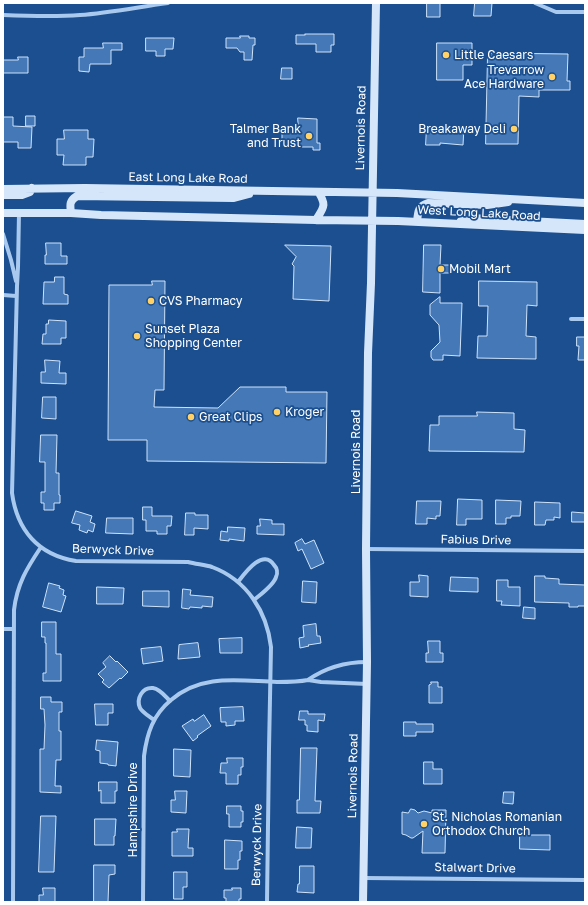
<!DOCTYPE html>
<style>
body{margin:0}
#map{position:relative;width:588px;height:905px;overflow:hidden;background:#1b4f8f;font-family:"Golos Text",sans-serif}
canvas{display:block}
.frame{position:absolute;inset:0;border:4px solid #fff;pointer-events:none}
</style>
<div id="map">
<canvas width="588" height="905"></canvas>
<div class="frame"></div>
</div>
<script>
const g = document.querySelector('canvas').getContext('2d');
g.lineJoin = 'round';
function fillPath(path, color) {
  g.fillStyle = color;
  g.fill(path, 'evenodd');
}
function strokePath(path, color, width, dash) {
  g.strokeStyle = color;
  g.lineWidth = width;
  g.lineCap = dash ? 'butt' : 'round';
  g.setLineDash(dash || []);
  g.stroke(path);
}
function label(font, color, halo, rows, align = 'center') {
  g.font = font + ' "Golos Text",sans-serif';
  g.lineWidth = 3.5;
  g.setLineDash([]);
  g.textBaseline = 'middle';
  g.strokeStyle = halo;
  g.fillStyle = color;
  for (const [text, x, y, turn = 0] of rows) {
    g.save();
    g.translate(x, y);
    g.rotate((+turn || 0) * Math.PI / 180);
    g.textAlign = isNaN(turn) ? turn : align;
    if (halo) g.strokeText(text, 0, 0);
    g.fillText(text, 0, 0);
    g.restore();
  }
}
const building = new Path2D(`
 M427 3H440V17H427Z
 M475 3H492L491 16H474Z
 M305 34H334V45H331V52H316V44H296V35H305Z
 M240 36H249V38H255V45H253L252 60H244V52H240L237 48H226V38H240Z
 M146 38H174L173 49H165V56H156V51H146Z
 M103 43H122V50H111V64H90L89 72 79 71V57H84V48H103Z
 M437 43H472V65H463V80H437Z
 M488 53 568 54 567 81H570V90H539V97L519 96 518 144H486Z
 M18 57H28V73H3V60H18Z
 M282 68H292V79H281Z
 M26 116H35V126H26Z
 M3 117H13V126L32 127 31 148H18V142H3Z
 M298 118 317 119V143H320V150H313V147H298V141H282V128H298Z
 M427 127H464L463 145 440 143V145H426Z
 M64 130H88V139H94L93 157H86V165H63L64 155H57V139H64Z
 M46 243H61V256H67V264H45V255H46Z
 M285 245 331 246 329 301 293 299 294 266 292 264 296 257Z
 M424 245H441L440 265H450V273H440V293L423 292Z
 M55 277H64V294L68 295V304H43L44 282H54Z
 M152 281H165L164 390H155L154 407 218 408 240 387H286V392H327L326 463 147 461V440H108L109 285H152Z
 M479 281 537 282V306L527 305 526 336 536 337V359L477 358 478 336H487L488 306H479Z
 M440 297V303H462L460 356 443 355V360H433L431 357V351L440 342 439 325 430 315V305Z
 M49 320 66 321V338H61V344H42L43 334H46V324H48Z
 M577 337H585V360H578L579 346H577Z
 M45 360 60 361 59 373H66V384L41 383V372H45Z
 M43 397H56V419L42 418Z
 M477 412 514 413V429L525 430 524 452 429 451 430 425H439V416H477Z
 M41 435H57L56 473H59V495H60V503H54V510H44V503H41V492H45V462H40Z
 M458 499 482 500V519H466V525H457Z
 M496 500 521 501 520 516H511V518H506V524H496Z
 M417 501H441L440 516H436V519L427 518V524H416Z
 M535 502 560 503V518L554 517V520H546L545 525H535Z
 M143 507H152V516H172L171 526H167V534H157V531H146V520H143Z
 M76 511 92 516 90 522 95 524 93 532 88 530 87 533 79 530 80 525 72 523Z
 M572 512 585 513V522H572Z
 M186 513H195V515H208V529L194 528V535H185Z
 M107 518H133V534L106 533Z
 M260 519 272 520V524H284V535L257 534V526H260Z
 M228 527 245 528 244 541 229 539V541L220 540 221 531 227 532Z
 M302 539 305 544 314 540 324 563 311 569 302 549 298 551 295 543Z
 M419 575 428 576V597L410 596V582H419Z
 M535 576H545V578L559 579V584L585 585V606H578V607H569V603L535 602Z
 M451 577 478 578V592L450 591Z
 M497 580H508V587H520V606L501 605 502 601H497Z
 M303 581 317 582 316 603 302 602Z
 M49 583 60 586 59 588 64 590 63 595 66 596 61 612 43 607Z
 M97 587 124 588 123 604H97Z
 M183 589 191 590 190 595 213 597 212 607 202 606V608L190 607 189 609 182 608Z
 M143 591H169V607L143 606Z
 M524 607 535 608V619L523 618Z
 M42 622H56V654H61V681H43V673H46V643H45V637H42Z
 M316 624 317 636H320L321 643 308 645 309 646 300 648 299 638 304 637 303 626Z
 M242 638V653H220L219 639Z
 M428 641H440V653H443V662H426V653H428Z
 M198 643 200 657 178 659 179 645Z
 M161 647 163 661 143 664 141 649Z
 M110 656 116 662 117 661 128 672 121 679 120 678 109 688 102 682 104 680 98 674 106 667 103 663Z
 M431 682H438V687H442V703H429V685L431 684Z
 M41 697H51V702H62V712H59V731H61V760H56L55 786H61V793L40 792V749H44L45 725 44 709H41Z
 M95 704H113V713H108V725H96Z
 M243 707 244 721H235V725L226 726V722H221L220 708Z
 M300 711H308V714H325L324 721 318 720V732L307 731V725H305V720H299Z
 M204 715 211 726 197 736 198 737 193 741 182 726 193 719 194 721Z
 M404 722H416V724H433V732H416V736H404Z
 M97 740 118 742 116 766 108 765V764L100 763V751L96 750Z
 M301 748H317L315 801H321L320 813H297V800H299Z
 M174 749 191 750 190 777 174 776Z
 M227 758H243V767H241V775H238V784H226V773H220L221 763H227Z
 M424 762H433V769H442V784H424Z
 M99 782H117V791H115V803H101V790L99 791Z
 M175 791H187L186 813 171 812V800H175Z
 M504 792H514L513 804 503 803Z
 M227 806H241V811H243V822H241V827H229V814H227Z
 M411 809 415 810 418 813 424 811 432 813V810H446L445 853H422L423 831 413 838H411L406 835 402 834V812L408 813Z
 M41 816H56L54 872H39Z
 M95 819H116L115 836H114V845H95Z
 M297 827 312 828 311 848H296Z
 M177 829H189L188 848H193V856H172V832H177Z
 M520 835H550V850L520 849Z
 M225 840 242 841V851H240V860H238V869H225Z
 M94 865H115V874L109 875 108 902H94Z
 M300 866H314V893L297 892 298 884H299Z
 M174 872H187V887H183V899H174Z
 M43 888H55V902H39V895H43Z
 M232 888H241V899H239V902H226V898H224V890H232Z`);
fillPath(building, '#4478b7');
strokePath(building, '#cfe3fa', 1);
strokePath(new Path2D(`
 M535 3 556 12H585
 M3 15C28 16 54 17 80 15 109 13 138 7 168 3
 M19 213 18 267 17 286 12 493C17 530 38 555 76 561L188 562C196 564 205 565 212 567 247 580 267 612 271 647L269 749 267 902
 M3 234 11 260 16 281
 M3 295 16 296
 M571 319H585
 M366 549 585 551
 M238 582C245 573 263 548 274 565 277 568 278 573 276 577 274 585 261 594 254 600
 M3 629H14
 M367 684 321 682 308 680C325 668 345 662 367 662
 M154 720C149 716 143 713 140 708 136 699 142 687 153 688 160 689 165 696 170 701
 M364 878 585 880
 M13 902 14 610C17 584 27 568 41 547
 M143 902 144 756C147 733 153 715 171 700 202 673 240 681 277 682 287 682 298 682 308 680`), '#a9c9ee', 4);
strokePath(new Path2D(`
 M3 189 85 188 397 193 585 203
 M3 195H22L30 192 32 188
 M3 213H71L101 215 316 220 398 221 585 230
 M71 213C70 205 69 201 77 196L234 198 249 194
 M316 220C323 208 327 206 319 193
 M461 221 471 218 585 224
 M417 222C418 212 418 206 428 203L487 205 508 202
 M363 902 367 662 366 549 368 353 371 283 376 3`), '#d6e6fa', 8);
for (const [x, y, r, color] of [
 [446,55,4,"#ffd166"],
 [552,77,4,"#ffd166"],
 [514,129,4,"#ffd166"],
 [309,136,4,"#ffd166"],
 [441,269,4,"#ffd166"],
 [151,301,4,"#ffd166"],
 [137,336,4,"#ffd166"],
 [277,412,4,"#ffd166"],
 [191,417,4,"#ffd166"],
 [424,824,4,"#ffd166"]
]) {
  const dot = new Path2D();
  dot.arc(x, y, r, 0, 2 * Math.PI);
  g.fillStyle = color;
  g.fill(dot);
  strokePath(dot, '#1b4f8f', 1.5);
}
label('12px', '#fff', '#1b4f8f', [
 ["Little Caesars",454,55],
 ["Trevarrow",544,70,"right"],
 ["Ace Hardware",544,84,"right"],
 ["Talmer Bank",301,129,"right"],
 ["and Trust",301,143,"right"],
 ["Breakaway Deli",506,129,"right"],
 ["Mobil Mart",449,269],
 ["CVS Pharmacy",159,301],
 ["Sunset Plaza",145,329],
 ["Shopping Center",145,343],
 ["Kroger",285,412],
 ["Great Clips",199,417],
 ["St. Nicholas Romanian",432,817],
 ["Orthodox Church",432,831]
], 'left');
label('12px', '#fff', '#1b4f8f', [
 ["Livernois Road",361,128,-89],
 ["East Long Lake Road",188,178,1],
 ["West Long Lake Road",479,213,3],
 ["Livernois Road",356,452,-90],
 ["Fabius Drive",476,540,1],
 ["Berwyck Drive",113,550,2],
 ["Livernois Road",353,776,-89],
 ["Hampshire Drive",133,810,-90],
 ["Berwyck Drive",257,845,-89],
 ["Stalwart Drive",475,868,1]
]);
</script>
